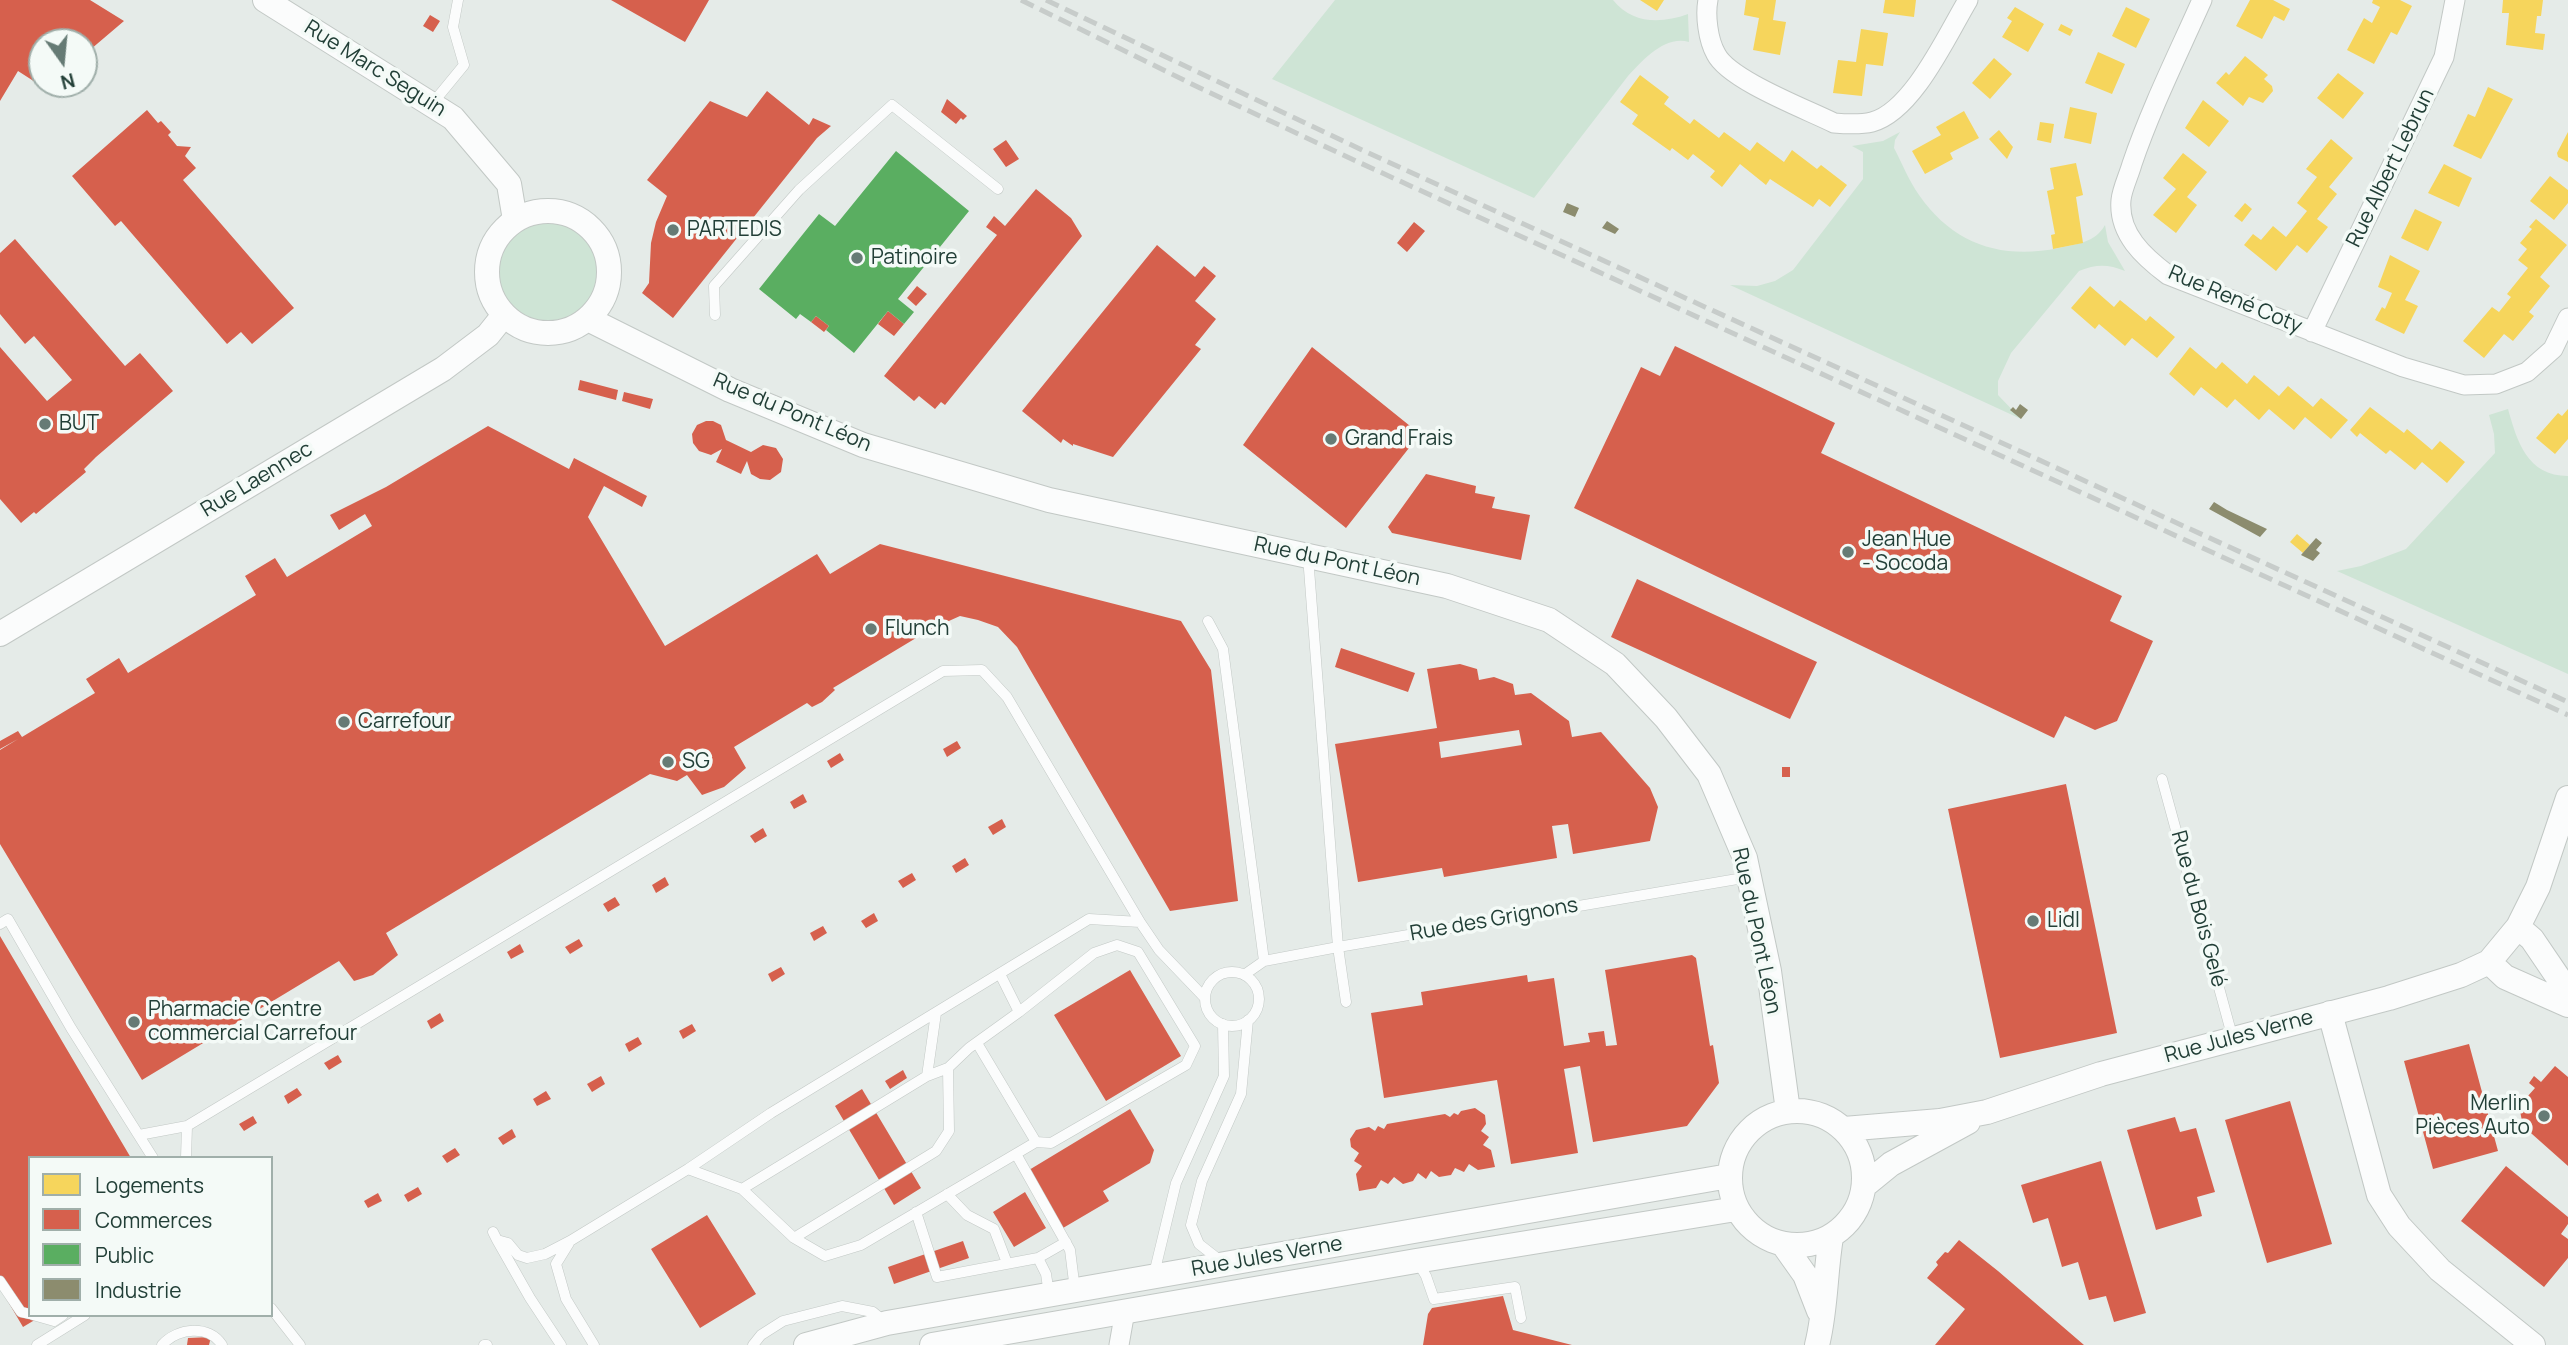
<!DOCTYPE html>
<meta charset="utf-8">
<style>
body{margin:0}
#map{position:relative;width:2568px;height:1345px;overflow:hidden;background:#e5ebe8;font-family:Manrope,sans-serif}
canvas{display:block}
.legend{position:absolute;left:28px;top:1156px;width:245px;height:161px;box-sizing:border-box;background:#f4faf7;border:2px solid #a0afaa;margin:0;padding:9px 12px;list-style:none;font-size:21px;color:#223f37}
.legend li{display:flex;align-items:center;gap:14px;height:35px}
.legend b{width:35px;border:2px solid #a0afaa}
.north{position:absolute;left:28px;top:28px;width:70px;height:70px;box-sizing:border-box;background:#f4faf7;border:2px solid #a0afaa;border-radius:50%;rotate:165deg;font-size:19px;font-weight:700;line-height:28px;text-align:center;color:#223f37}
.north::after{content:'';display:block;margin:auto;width:24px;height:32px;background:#667b75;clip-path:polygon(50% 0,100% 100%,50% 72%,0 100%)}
</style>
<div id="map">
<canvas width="2568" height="1345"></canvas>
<ul class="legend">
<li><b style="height:19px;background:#f6d55c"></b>Logements</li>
<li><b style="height:19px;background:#d6604d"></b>Commerces</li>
<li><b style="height:19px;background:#5aae61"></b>Public</li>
<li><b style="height:19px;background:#8c8c6e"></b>Industrie</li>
</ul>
<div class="north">N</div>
</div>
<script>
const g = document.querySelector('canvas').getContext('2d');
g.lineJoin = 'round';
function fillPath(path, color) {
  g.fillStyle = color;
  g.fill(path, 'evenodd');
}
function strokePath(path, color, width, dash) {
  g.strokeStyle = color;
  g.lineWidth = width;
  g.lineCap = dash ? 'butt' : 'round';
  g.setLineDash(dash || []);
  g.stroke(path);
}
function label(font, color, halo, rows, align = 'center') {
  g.font = font + ' Manrope,sans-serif';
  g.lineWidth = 7;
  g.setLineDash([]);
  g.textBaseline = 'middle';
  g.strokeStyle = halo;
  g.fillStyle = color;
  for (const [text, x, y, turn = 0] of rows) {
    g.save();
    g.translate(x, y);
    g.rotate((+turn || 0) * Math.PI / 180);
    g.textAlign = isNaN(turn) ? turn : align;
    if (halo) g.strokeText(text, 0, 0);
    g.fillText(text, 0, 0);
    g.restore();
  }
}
fillPath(new Path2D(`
 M1335 0H1613C1632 24 1661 24 1688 14L1689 42C1665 35 1643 60 1628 76L1534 198 1272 79Z
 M1900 132 1895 140 1894 148C1902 163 1909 181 1919 195 1953 244 2001 260 2059 248 2076 244 2095 243 2105 225L2108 242 2125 271C2108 264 2096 264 2079 271L2011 353 1998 381V395L2021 419 1730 285 1757 286 1775 281 1793 270 1863 179V152L1852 146 1883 141Z
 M498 273a50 50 0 1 1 100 0a50 50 0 1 1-100 0Z
 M2508 409C2517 441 2527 476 2568 476V674L2337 571 2361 566 2406 549 2495 453 2494 434 2489 415Z`), '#cee4d5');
fillPath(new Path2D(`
 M1640 0H1664L1657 11Z
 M1746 0H1776L1773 20 1786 22 1780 55 1753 50 1759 18 1744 15Z
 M1885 0H1916L1914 17 1883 13Z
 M2250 0H2273L2290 9 2284 21 2274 16 2262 39 2236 26Z
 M2373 0H2400L2412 6 2397 35 2391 32 2374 64 2347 50 2364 18 2372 23 2380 7 2372 3Z
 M2503 0H2543L2541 16H2537L2535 33 2545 34 2543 50 2506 45 2509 13H2502Z
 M2015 7 2044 24 2028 52 2002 37 2012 21 2007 18Z
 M2126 7 2150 19 2136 48 2112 36Z
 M2061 24 2073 30 2070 36 2058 30Z
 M1861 29 1888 33 1883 66 1866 64 1862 96 1833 93 1838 60 1856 62Z
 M2098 52 2125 64 2112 94 2085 83Z
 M2245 56 2268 75 2264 79 2272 86 2273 91 2263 103 2249 97 2243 106 2216 83 2226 72 2229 75Z
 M1994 58 2012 74 1990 99 1972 83Z
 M2338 73 2364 93 2343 119 2317 98Z
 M1640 75 1669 97 1664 104 1690 124 1694 119 1719 138 1724 132 1750 151 1757 142 1784 162 1792 150 1817 169 1821 165 1847 185 1830 207 1819 199 1813 207 1770 179 1766 185 1740 164 1722 187 1710 177 1715 171 1693 154 1688 160 1672 148 1670 151 1632 124 1638 115 1620 102Z
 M2488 87 2513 99 2481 159 2453 146 2468 114 2475 117Z
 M2203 100 2229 121 2209 147 2185 128Z
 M2070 107 2097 113 2091 144 2064 138Z
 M1964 111 1979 138 1950 153 1953 159 1925 174 1912 151 1941 135 1936 127Z
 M2040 122 2054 124 2051 143 2037 140Z
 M1999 130 2013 147 2007 159 1989 139Z
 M2568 132V162L2558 157 2557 153Z
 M2331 139 2353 158 2329 187 2337 194 2317 219 2328 227 2307 253 2297 245 2276 271 2244 245 2253 234 2261 240 2273 226 2286 237 2307 211 2297 203 2317 177 2306 169Z
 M2183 153 2207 172 2187 197 2197 205 2176 233 2153 215 2176 189 2163 178Z
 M2076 163 2083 195 2076 197 2083 243 2053 249 2051 235 2055 234 2047 191 2054 189 2050 168Z
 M2444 164 2472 178 2459 207 2428 193Z
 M2550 176 2568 190V203L2554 220 2530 201Z
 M2245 203 2252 209 2242 222 2234 216Z
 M2415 209 2442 222 2428 251 2401 238Z
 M2536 219 2567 245 2540 277 2550 286 2529 312 2534 316 2513 341 2504 334 2484 358 2463 341 2492 307 2499 312 2511 297 2507 294 2528 268 2518 260 2527 249 2520 243 2532 229 2529 227Z
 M2390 255 2420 271 2405 300 2418 306 2404 334 2375 320 2382 307 2385 309 2392 293 2378 287Z
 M2090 286 2114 307 2120 300 2146 321 2150 316 2175 337 2157 358 2132 338 2125 346 2099 324 2095 329 2071 308Z
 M2190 347 2216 369 2222 362 2247 384 2254 375 2279 396 2288 386 2313 407 2321 398 2348 420 2331 439 2305 417 2294 430 2269 409 2259 420 2235 399 2227 408 2201 387 2194 396 2169 374Z
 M2370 407 2404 433 2407 429 2432 450 2440 441 2465 462 2447 483 2422 462 2415 470 2390 450 2386 454 2360 433 2357 437 2350 430Z
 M2568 409V439L2555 454 2536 438 2558 413 2562 416Z
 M2297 534 2310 545 2303 553 2290 542Z`), '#f6d55c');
fillPath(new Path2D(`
 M0 0H90L124 21 84 55V42H42V84H51L46 89 18 71 0 101Z
 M611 0H709L685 42Z
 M430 15 440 21 433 32 423 26Z
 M767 91 809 125 813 118 831 126 817 138 673 318 642 293 649 283 651 243 656 222 667 196 647 180 710 101 747 117Z
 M947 99 967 116 963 120 961 118 956 124 941 112Z
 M147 110 158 123 161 121 171 132 168 135 177 146 191 147 185 156 196 168 183 180 294 308 252 344 241 332 227 344 121 221 115 226 72 176Z
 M1006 140 1019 159 1006 167 993 149Z
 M1036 189 1071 218 1082 236 945 405 941 402 935 409 919 396 914 401 884 376 997 235 986 227 994 216 1005 226Z
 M1414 222 1425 231 1407 252 1397 243Z
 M15 239 125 366 140 353 173 391 96 457 84 469 86 472 36 514 34 512 21 523 0 499V347L47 401 72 380 34 336 25 344 0 314V253Z
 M1157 245 1195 277 1204 266 1216 276 1195 301 1216 319 1195 345 1201 349 1113 457 1073 444V446L1063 439 1061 443 1022 411Z
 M917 286 927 294 916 306 907 298Z
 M888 311 904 324 894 336 878 324Z
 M816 316 829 326 824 332 811 322Z
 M1675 346 1835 423 1821 453 2122 596 2110 621 2153 641 2117 721 2095 730 2065 716 2054 738 1574 508 1641 367 1660 376Z
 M1312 347 1420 434 1346 528 1243 445Z
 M580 380 618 390 616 400 578 390Z
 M624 392 653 399 650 409 622 401Z
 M706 421H713L721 425 726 440 751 452 763 445 776 448 783 459 781 472 770 480 760 479 751 474 747 461 741 474 716 462 722 449 711 455 699 451 693 443 692 434 697 425Z
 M488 426 569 469 574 458 647 496 642 507 604 486 588 517 665 646 817 554 830 574 880 544 1181 621 1211 670 1238 901 1170 911 1017 647 998 627 978 620 960 616 931 629 833 688 835 690 822 702 812 707 807 703 734 747 746 768 724 787 702 795 687 775 677 781 650 774 386 933 398 955 373 975 354 981 339 961 142 1080 0 844V750L18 739 0 749V741L18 731 22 737 95 693 86 679 119 658 128 673 256 595 245 576 275 558 287 577 372 526 365 514 339 530 330 515 386 487Z
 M1426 474 1476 486 1475 493 1495 497 1492 508 1530 515 1521 560 1392 533 1388 527Z
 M1637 579 1817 662 1790 719 1611 637Z
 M1341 648 1415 673 1408 692 1335 667Z
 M1460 664 1477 669 1479 680 1494 677 1513 684 1515 695 1531 693 1569 721 1572 737 1601 732 1650 788 1658 807 1650 841 1573 854 1568 824 1552 826 1557 858 1444 877 1442 868 1358 882 1335 744 1437 728 1427 669ZM1519 730 1522 745 1441 758 1439 742Z
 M957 741 961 748 947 757 943 749Z
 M840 753 844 760 831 768 827 761Z
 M1782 767H1790V777H1782Z
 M2066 784 2117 1033 2000 1058 1948 809Z
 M803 794 807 802 794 809 790 802Z
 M1002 819 1006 827 993 835 988 827Z
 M763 828 767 836 755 843 750 836Z
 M965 858 969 865 956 873 952 866Z
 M912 873 916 880 903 888 898 881Z
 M665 877 669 885 656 893 652 885Z
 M615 897 620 905 608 912 603 904Z
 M874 913 878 921 866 928 861 921Z
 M823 926 827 933 814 941 810 933Z
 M0 936 131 1158H30V1315H43L23 1327 0 1288Z
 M579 939 583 946 570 954 565 947Z
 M520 944 524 952 511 959 507 952Z
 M1692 955 1696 958 1710 1046 1713 1045 1719 1083 1687 1126 1593 1142 1580 1066 1564 1069 1578 1153 1511 1164 1497 1080 1384 1098 1371 1013 1423 1005 1421 992 1527 975 1528 982 1554 978 1564 1046 1590 1042 1588 1033 1604 1031 1606 1046 1617 1045 1605 970Z
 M781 967 785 974 772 982 768 974Z
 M1130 970 1181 1056 1106 1101 1054 1015Z
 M440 1013 444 1021 431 1029 427 1021Z
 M692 1024 696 1031 683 1039 679 1031Z
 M638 1037 642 1044 629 1052 625 1044Z
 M2469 1044 2498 1151 2433 1169 2404 1061Z
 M338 1055 342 1062 329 1070 324 1063Z
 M2555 1066 2568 1077V1166L2523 1126 2519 1106 2535 1088 2529 1083 2534 1076 2541 1082Z
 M903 1070 907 1078 890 1089 885 1081Z
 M601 1076 605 1084 592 1092 587 1084Z
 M297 1088 302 1095 288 1104 284 1096Z
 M862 1089 921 1188 894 1205 835 1106Z
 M546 1091 551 1099 537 1106 533 1099Z
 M2290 1101 2332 1244 2267 1263 2225 1120Z
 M1475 1108 1485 1115 1486 1124 1481 1131 1489 1137 1483 1145 1491 1150 1495 1167 1478 1170 1469 1164 1464 1172 1455 1168 1451 1175 1439 1177 1431 1171 1426 1179 1418 1173 1413 1181 1403 1184 1394 1177 1388 1184 1381 1180 1376 1188 1359 1191 1356 1174 1362 1166 1354 1161 1359 1153 1351 1147 1350 1139 1356 1130 1369 1127 1375 1131 1378 1126 1384 1129 1387 1124 1445 1114 1450 1117 1454 1113 1458 1115 1461 1111Z
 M1130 1109 1154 1150 1150 1163 1103 1191 1109 1201 1063 1228 1029 1170Z
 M253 1116 257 1123 244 1131 239 1124Z
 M2175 1117 2180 1132 2196 1128 2215 1192 2197 1197 2202 1216 2156 1230 2127 1130Z
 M512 1129 516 1137 503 1145 498 1138Z
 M455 1148 460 1155 447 1163 442 1156Z
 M2101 1161 2146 1313 2114 1322 2106 1296 2089 1300 2078 1262 2062 1267 2048 1218 2033 1223 2021 1185Z
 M2506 1166 2568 1217V1224L2561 1234 2568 1239V1258L2544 1287 2461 1221Z
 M418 1187 422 1194 408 1202 404 1195Z
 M1025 1192 1046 1228 1014 1247 993 1212Z
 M378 1193 382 1201 368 1208 364 1201Z
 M707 1215 756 1294 700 1328 651 1249Z
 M1959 1240 1998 1271 2084 1345H1935L1965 1309 1927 1278 1938 1265 1936 1262 1945 1252 1948 1253Z
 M963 1241 969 1258 894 1284 888 1267Z
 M1503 1296 1513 1330 1572 1345H1423L1428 1314 1432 1308Z
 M211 1337 209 1345H187L188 1338Z`), '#d6604d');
fillPath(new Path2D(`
 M896 151 969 211 898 299 914 312 904 324 888 311 854 353 826 330 829 326 816 316 811 322 800 314 796 319 759 289 819 214 835 226Z`), '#5aae61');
fillPath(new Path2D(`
 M1567 203 1579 208 1575 217 1563 212Z
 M1607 221 1619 229 1615 234 1602 228Z
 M2020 404 2028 410 2021 419 2010 410 2013 407 2016 410Z
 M2214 502 2227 510 2267 529 2260 537 2209 509Z
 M2316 538 2322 543 2316 550 2320 553 2313 561 2301 555Z`), '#8c8c6e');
const service = new Path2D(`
 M432 104 464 65 453 27 458 0
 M715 315 714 286 799 190 892 105 998 189
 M1308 556 1338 947 1346 1002
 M1208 621 1223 649 1264 961
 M2162 779 2233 1039
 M0 924 8 919 71 1028 153 1158
 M1205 999a27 27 0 1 1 54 0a27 27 0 1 1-54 0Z
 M1244 975 1264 961 1338 947 1749 877
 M1019 1012 1094 953 1117 945 1138 952 1195 1046 1186 1065 1051 1143 1036 1142
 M927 1076 948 1068 969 1048 1019 1012 1000 974
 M139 1135 187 1126
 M1016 1154 1070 1250 1075 1290
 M186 1158 187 1126 943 671 982 670 1007 697 1140 922
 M688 1169 742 1189 794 1238 825 1256 861 1245 1036 1142 977 1043
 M742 1189 927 1076 936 1013
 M947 1194 967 1215 994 1229 1007 1263
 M916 1212 937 1277 1038 1258 1066 1242
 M493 1232 497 1240 508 1243 518 1255 527 1258 545 1254 570 1241 688 1169 771 1113 1089 919 1140 922 1159 950 1204 997
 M794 1238 936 1151 949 1131 948 1068
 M497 1240 530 1298 561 1345
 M569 1243 556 1264 566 1299 594 1345
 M1038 1258 1046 1274 1049 1294
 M1417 1261 1426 1276 1434 1299 1515 1287 1521 1318
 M1222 1262 1199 1244 1191 1225 1202 1181 1241 1094 1248 1020
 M1154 1274 1176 1183 1224 1076 1223 1024
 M0 1281 21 1312 30 1314
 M271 1308 300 1345
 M33 1315 54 1321 63 1315
 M37 1345 85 1315
 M162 1345C177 1328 209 1324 222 1345
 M484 1345H487
 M753 1345 761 1335 783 1321 842 1306 873 1312 884 1321`);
const minor = new Path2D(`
 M1708 0C1705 15 1708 40 1716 54 1729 80 1806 109 1834 123 1846 124 1860 125 1872 122 1913 111 1947 35 1968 0
 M2202 0C2178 54 2151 108 2132 164 2129 175 2122 189 2121 200 2118 234 2144 257 2168 275L2403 367 2464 385 2496 384 2527 372 2553 349 2568 318
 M2312 332 2444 57 2455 0
 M1119 1345 1125 1311`);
const tertiary = new Path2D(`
 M265 0 453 118 509 184 515 220
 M487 272a61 61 0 1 1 122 0a61 61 0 1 1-122 0Z
 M588 319 730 390 863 445 1049 500 1447 586 1549 620 1615 664 1666 718 1709 774 1745 858 1769 971 1788 1111
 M0 634 443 369 488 335 504 315
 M2518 927 2532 939 2568 992
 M2489 962 2505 977 2568 1005
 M2330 1013 2379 1195 2399 1226 2440 1270 2533 1345
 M1730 1178a67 67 0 1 1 134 0a67 67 0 1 1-134 0Z
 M1844 1129 1940 1121 1987 1112 2101 1074 2389 998 2461 975 2489 962 2518 927 2538 887 2568 798
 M1864 1186 1891 1164 1968 1122
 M1783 1244 1805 1275 1819 1311
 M806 1345 887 1323 1729 1176
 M932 1345 1416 1261 1736 1209
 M1817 1345C1826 1310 1825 1273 1831 1237`);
strokePath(service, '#c2c8c5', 11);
strokePath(minor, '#c2c8c5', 21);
strokePath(tertiary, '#c2c8c5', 26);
strokePath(service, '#fbfcfc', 10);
strokePath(minor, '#fbfcfc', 19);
strokePath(tertiary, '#fbfcfc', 24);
strokePath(new Path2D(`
 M1021 0 1200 88 1356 161 2568 715
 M1046 0 1362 150 2568 702`), '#c7ccca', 5, [14, 7]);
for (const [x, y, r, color] of [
 [673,230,7,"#667b75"],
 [857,258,7,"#667b75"],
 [45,424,7,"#667b75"],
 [1331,439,7,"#667b75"],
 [1848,552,7,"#667b75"],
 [871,629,7,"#667b75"],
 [344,722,7,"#667b75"],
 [668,762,7,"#667b75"],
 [2033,921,7,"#667b75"],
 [134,1022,7,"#667b75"],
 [2544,1116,7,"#667b75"]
]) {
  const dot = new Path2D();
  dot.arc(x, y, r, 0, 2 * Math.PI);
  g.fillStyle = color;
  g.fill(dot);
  strokePath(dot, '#f4faf7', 2.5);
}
label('21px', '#223f37', '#f4faf7', [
 ["Rue Marc Seguin",375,69,32],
 ["Rue Albert Lebrun",2391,168,-64],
 ["Rue René Coty",2235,300,23],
 ["Rue du Pont Léon",792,413,23],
 ["Rue Laennec",257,480,-31],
 ["Rue du Pont Léon",1337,562,12],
 ["Rue du Bois Gelé",2198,909,75],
 ["Rue des Grignons",1494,920,-10],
 ["Rue du Pont Léon",1756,931,78],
 ["Rue Jules Verne",2239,1037,-15],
 ["Rue Jules Verne",1267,1257,-10]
]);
label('21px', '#223f37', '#f4faf7', [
 ["PARTEDIS",687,230],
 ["Patinoire",871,258],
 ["BUT",59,424],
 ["Grand Frais",1345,439],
 ["Jean Hue",1862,540],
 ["- Socoda",1862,564],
 ["Flunch",885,629],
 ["Carrefour",358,722],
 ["SG",682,762],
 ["Lidl",2047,921],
 ["Pharmacie Centre",148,1010],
 ["commercial Carrefour",148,1034],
 ["Merlin",2530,1104,"right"],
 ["Pièces Auto",2530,1128,"right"]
], 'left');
</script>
